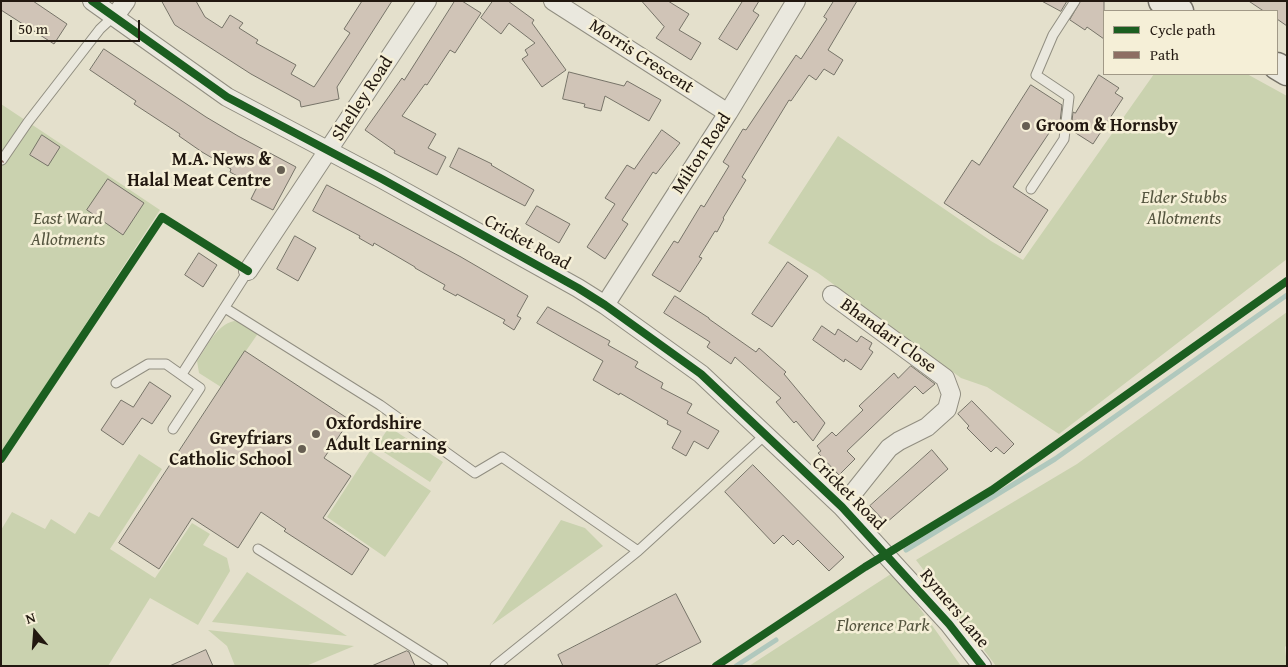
<!DOCTYPE html>
<style>
body{margin:0}
#map{position:relative;width:1288px;height:667px;overflow:hidden;background:#e4e0cc;font-family:"Gentium Book Plus",serif}
canvas{display:block}
.frame{position:absolute;inset:0;border:2px solid #221810;pointer-events:none}
.legend{position:absolute;left:1103px;top:10px;width:175px;height:65px;box-sizing:border-box;background:#f5efd7;border:1px solid #a19987;margin:0;padding:6px 9px;list-style:none;font-size:15px;color:#221810}
.legend li{display:flex;align-items:center;gap:10px;height:25px}
.legend b{width:25px;border:1px solid #a19987}
.north{position:absolute;left:10px;top:607px;width:50px;height:50px;-webkit-text-stroke:4px #f5efd7;paint-order:stroke;rotate:342deg;font-size:14px;font-weight:700;line-height:20px;text-align:center;color:#221810}
.north::after{content:'';display:block;margin:auto;width:18px;height:22px;background:#221810;clip-path:polygon(50% 0,100% 100%,50% 72%,0 100%)}
.scale{position:absolute;left:10px;top:20px;width:130px;height:22px;box-sizing:border-box;border:2px solid #221810;border-top:0;padding-left:6px;font-size:15px;line-height:18px;white-space:nowrap;color:#221810;-webkit-text-stroke:4px #f5efd7;paint-order:stroke}
</style>
<div id="map">
<canvas width="1288" height="667"></canvas>
<div class="frame"></div>
<ul class="legend">
<li><b style="height:6px;background:#1b5e20"></b>Cycle path</li>
<li><b style="height:6px;background:#8d6e63"></b>Path</li>
</ul>
<div class="north">N</div>
<div class="scale">50 m</div>
</div>
<script>
const g = document.querySelector('canvas').getContext('2d');
g.lineJoin = 'round';
function fillPath(path, color) {
  g.fillStyle = color;
  g.fill(path, 'evenodd');
}
function strokePath(path, color, width, dash) {
  g.strokeStyle = color;
  g.lineWidth = width;
  g.lineCap = dash ? 'butt' : 'round';
  g.setLineDash(dash || []);
  g.stroke(path);
}
function label(font, color, halo, rows, align = 'center') {
  g.font = font + ' "Gentium Book Plus",serif';
  g.lineWidth = 5;
  g.setLineDash([]);
  g.textBaseline = 'middle';
  g.strokeStyle = halo;
  g.fillStyle = color;
  for (const [text, x, y, turn = 0] of rows) {
    g.save();
    g.translate(x, y);
    g.rotate((+turn || 0) * Math.PI / 180);
    g.textAlign = isNaN(turn) ? turn : align;
    if (halo) g.strokeText(text, 0, 0);
    g.fillText(text, 0, 0);
    g.restore();
  }
}
fillPath(new Path2D(`
 M1154 74H1247L1287 96V259L1059 434 987 387 961 378 818 273 768 243 838 136 991 241 1023 260Z
 M1 104 160 210 1 454Z
 M1287 312V645L1285 647 1287 666H996L916 560 1077 464Z
 M234 321 241 322 259 332 221 387 199 373 197 361C207 347 216 325 234 321Z
 M389 427 443 462 430 482 376 447Z
 M370 451 431 491 385 557 327 517Z
 M139 454 162 469 110 549 155 578 192 523 210 534 203 545 227 558 230 571 198 625 150 598 108 666H1V530L12 512 45 529 51 519 75 534 89 512 99 517Z
 M561 520 585 528 603 546 492 625Z
 M247 572 347 636 212 622Z
 M894 572 961 666H749Z
 M208 630 354 646 306 666H235L227 646Z`), '#cad2af');
strokePath(new Path2D(`
 M906 550 1055 459 1287 295
 M736 666 776 640`), '#b0c8bd', 5);
const building = new Path2D(`
 M1 1H33L67 24 54 44 1 10Z
 M162 1H196L205 17 222 28 230 15 243 23 239 28 258 40 256 43 296 65 291 74 314 87 350 33 344 29 362 1H392L337 87 339 99 301 107 300 101 251 74 175 25Z
 M455 1H462L481 13 455 53 450 50 427 85 425 84 402 116 436 134 428 148 446 157 437 175 394 153 395 151 365 130 402 78 404 80Z
 M493 1H508L534 20 532 23 566 70 542 87 522 59 528 55 525 50 535 43 509 23 501 34 481 18Z
 M642 1H668L689 14 679 30 701 43 691 60 656 38 664 27Z
 M743 1H759L753 11 759 15 737 50 719 39Z
 M834 1H857L828 50 843 60 834 75 824 69 816 80 809 75 791 101 789 100 742 177 746 180 723 218 724 219 717 232 715 231 699 257 702 258 680 292 652 275 674 241 678 243 701 205 704 207 729 166 723 162 743 129 746 130 796 55 801 59 827 19 824 17Z
 M1042 1H1067L1061 11Z
 M1081 1H1104V39L1087 27 1085 30 1070 20Z
 M1249 1H1287V26L1277 19V11H1264Z
 M104 49 206 117 238 136 296 167 273 210 251 199 257 187 230 172 231 169 202 152 179 136 180 134 134 104 136 101 90 70Z
 M569 72 624 86 627 81 661 100 649 121 605 96 601 111 584 107 585 104 563 99Z
 M1099 75 1119 88 1115 93 1123 98 1093 144 1071 130 1073 112 1075 113Z
 M1031 85 1062 105 1060 122 1057 121 1013 187 1048 210 1020 253 944 203 972 160 979 165Z
 M662 130 680 143 656 174 653 172 622 220 628 224 605 259 587 247 615 204 605 198 627 165 634 169Z
 M42 135 60 147 48 166 30 155Z
 M459 148 492 164 491 165 534 190 525 206 450 167Z
 M108 179 144 203 123 235 87 210Z
 M327 185 461 257 528 296 517 316 521 318 514 330 503 323 505 320 457 294 456 296 443 289 445 285 415 268V267L374 243 373 246 359 238 360 236 313 211Z
 M537 206 570 224 559 243 526 224Z
 M295 236 316 248 298 281 277 269Z
 M199 253 217 265 203 287 185 275Z
 M788 262 808 276 772 327 752 314Z
 M675 296 709 318V319L756 352 759 348 786 372 784 374 825 423 813 441 796 421 794 423 776 402 781 398 735 357 731 364 707 347 710 342 664 313Z
 M548 307 610 341 608 345 638 362 635 367 663 383 661 388 692 404 687 413 719 431 708 449 694 441 686 456 672 448 681 431 667 424 668 421 620 393 619 395 593 380 603 361 537 323Z
 M822 326 835 335 838 329 857 342 861 336 872 343 869 349 873 352 861 370 845 359 844 362 813 340Z
 M245 351 350 420 324 458 351 476 323 518 369 549 352 575 284 531 286 529 261 512 238 548 192 518 159 569 119 543Z
 M911 366 935 384 923 394 915 386 847 451 855 459 839 475 818 453 821 451 817 446 832 432 836 436 863 410 859 406 894 373 898 378Z
 M150 382 171 396 152 424 142 418 123 445 101 430 121 400 133 407Z
 M972 401 1014 444 1004 454 996 447 991 452 967 428 969 426 958 414Z
 M932 450 948 469 886 523 870 506Z
 M753 465 844 557 829 571 798 540 793 545 783 535 774 544 725 492Z
 M676 594 701 642 654 666H563L558 655Z
 M206 650 213 666H170Z
 M407 651 409 652 415 666H372Z`);
fillPath(building, '#d0c4b7');
strokePath(building, '#767368', 1);
const lane = new Path2D(`
 M2 160 28 122 100 29 114 16
 M1031 189 1064 139 1069 97 1036 75 1053 35 1075 1
 M225 308 380 405 475 473 502 457 638 551 765 435
 M182 374 248 271
 M116 383 148 364H166L200 388 173 429
 M258 549 443 666
 M495 666 638 551`);
const street = new Path2D(`
 M92 1 227 97 382 179 578 288 605 305 701 374 842 507 949 624 982 666
 M553 1 728 113
 M115 16 126 1
 M248 271 427 1
 M832 295 945 378 951 394 947 409 927 427 899 441 889 448 842 507
 M605 305 728 113 796 1`);
const secondary = new Path2D(`
 M1162 1 1180 11
 M1277 66 1287 72`);
strokePath(lane, '#918e81', 11);
strokePath(street, '#918e81', 20);
strokePath(secondary, '#767368', 29);
strokePath(lane, '#eae8de', 9);
strokePath(street, '#eae8de', 18);
strokePath(secondary, '#eae8de', 26);
strokePath(new Path2D(`
 M1 161 2 160`), '#8d6e63', 6, [12, 6]);
strokePath(new Path2D(`
 M92 1 227 97 382 179 578 288 605 305 701 374 842 507 949 624 982 666
 M1 459 162 217 248 271
 M716 666 865 567 992 490 1287 281`), '#1b5e20', 8);
for (const [x, y, r, color] of [
 [1026,126,5,"#665e52"],
 [281,170,5,"#665e52"],
 [316,434,5,"#665e52"],
 [302,449,5,"#665e52"]
]) {
  const dot = new Path2D();
  dot.arc(x, y, r, 0, 2 * Math.PI);
  g.fillStyle = color;
  g.fill(dot);
  strokePath(dot, '#f5efd7', 2);
}
label('18px', '#221810', '#f5efd7', [
 ["Morris Crescent",641,57,33],
 ["Shelley Road",363,99,-57],
 ["Milton Road",702,154,-57],
 ["Cricket Road",527,243,29],
 ["Bhandari Close",888,336,36],
 ["Cricket Road",848,494,45],
 ["Rymers Lane",954,609,50]
]);
label('bold 18px', '#221810', '#f5efd7', [
 ["Groom & Hornsby",1036,126],
 ["M.A. News &",271,160,"right"],
 ["Halal Meat Centre",271,181,"right"],
 ["Oxfordshire",326,424],
 ["Adult Learning",326,445],
 ["Greyfriars",292,439,"right"],
 ["Catholic School",292,460,"right"]
], 'left');
label('italic 18px', '#55553f', '#f5efd7', [
 ["Elder Stubbs",1184,198],
 ["Allotments",1184,219],
 ["East Ward",68,219],
 ["Allotments",68,240],
 ["Florence Park",883,626]
]);
</script>
